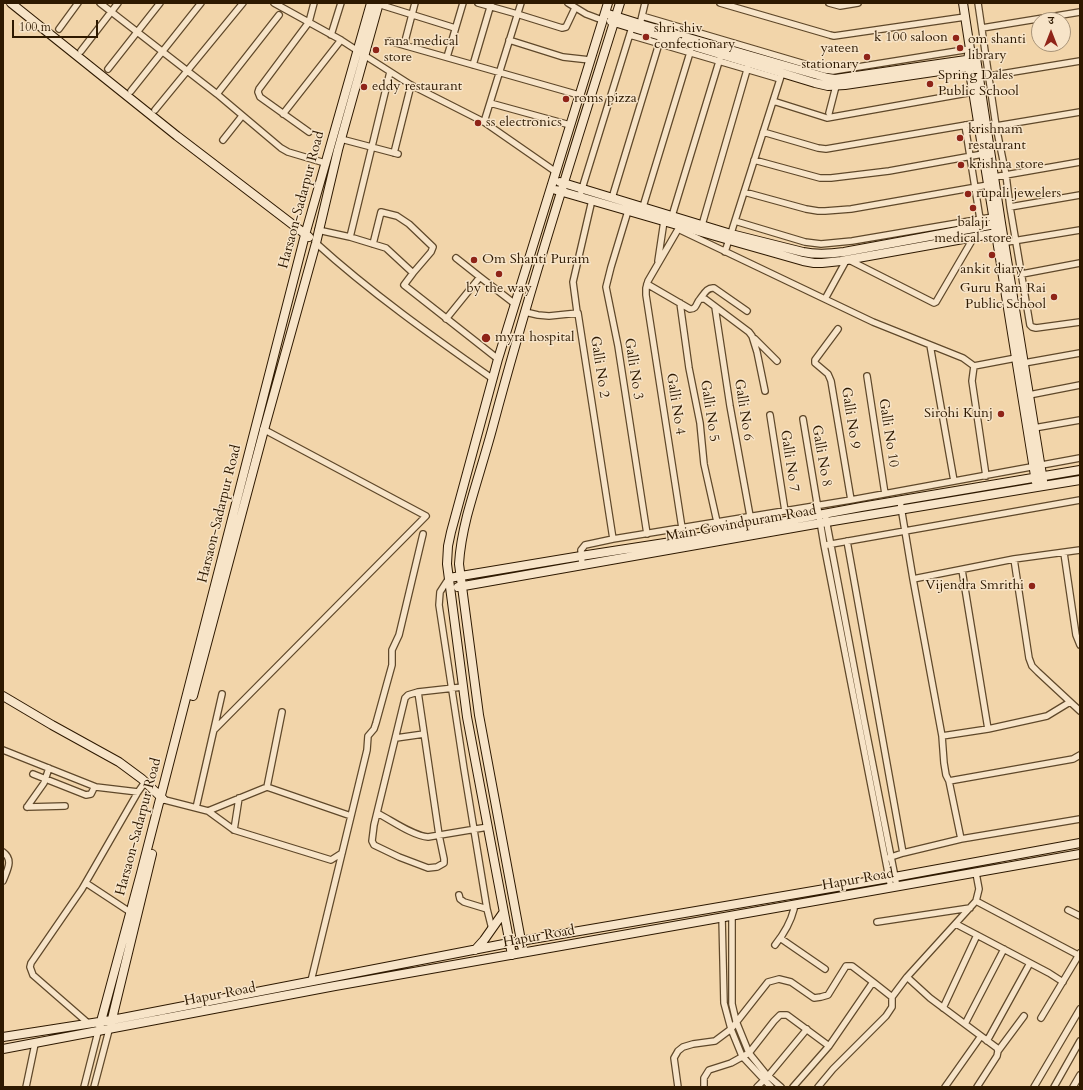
<!DOCTYPE html>
<meta charset="utf-8">
<style>
body{margin:0}
#map{position:relative;width:1083px;height:1090px;overflow:hidden;background:#f2d5aa;font-family:Cardo,"Noto Serif Devanagari",serif}
canvas{display:block}
.frame{position:absolute;inset:0;border:4px solid #2e1900;pointer-events:none}
.north{position:absolute;left:1031px;top:12px;width:40px;height:40px;box-sizing:border-box;background:#f7e4c8;border:1px solid #a79378;border-radius:50%;rotate:0deg;font-size:11px;font-weight:700;line-height:16px;text-align:center;color:#2e1900}
.north::after{content:'';display:block;margin:auto;width:14px;height:18px;background:#8f2418;clip-path:polygon(50% 0,100% 100%,50% 72%,0 100%)}
.scale{position:absolute;left:12px;top:20px;width:86px;height:18px;box-sizing:border-box;border:2px solid #2e1900;border-top:0;padding-left:5px;font-size:12px;line-height:14px;white-space:nowrap;color:#2e1900;-webkit-text-stroke:3px #f7e4c8;paint-order:stroke}
</style>
<div id="map">
<canvas width="1083" height="1090"></canvas>
<div class="frame"></div>
<div class="north">उ</div>
<div class="scale">100 m</div>
</div>
<script>
const g = document.querySelector('canvas').getContext('2d');
g.lineJoin = 'round';
function strokePath(path, color, width, dash) {
  g.strokeStyle = color;
  g.lineWidth = width;
  g.lineCap = dash ? 'butt' : 'round';
  g.setLineDash(dash || []);
  g.stroke(path);
}
function label(font, color, halo, rows, align = 'center') {
  g.font = font + ' Cardo,serif';
  g.lineWidth = 3;
  g.setLineDash([]);
  g.textBaseline = 'middle';
  g.strokeStyle = halo;
  g.fillStyle = color;
  for (const [text, x, y, turn = 0] of rows) {
    g.save();
    g.translate(x, y);
    g.rotate((+turn || 0) * Math.PI / 180);
    g.textAlign = isNaN(turn) ? turn : align;
    if (halo) g.strokeText(text, 0, 0);
    g.fillText(text, 0, 0);
    g.restore();
  }
}
const street = new Path2D(`
 M100 3 217 94 281 148 288 152 325 163
 M274 3 341 40 364 55 411 85 484 122 556 172
 M478 3 517 14 562 28 566 27 575 8
 M568 3 586 14 602 20
 M720 3 830 35 834 36 965 17
 M829 3 840 6 858 3
 M978 3 996 126 1006 175 1010 207 1030 325 1032 327 1036 328 1080 322
 M378 4 455 28
 M642 16 825 70 833 71 839 70 970 49
 M641 20 645 3
 M982 28 1080 12
 M59 29 78 3
 M331 35 341 3
 M630 35 780 79
 M509 40 563 57 590 60
 M389 41 579 95
 M404 45 415 3
 M81 51 118 3
 M447 57 463 3
 M473 65 491 4
 M108 69 160 3
 M989 76 1080 61
 M131 91 201 3
 M217 94 279 15
 M773 101 827 118 973 92
 M490 103 570 125
 M155 110 243 3
 M829 113 836 86
 M283 114 341 40
 M484 122 521 3
 M965 125 980 219
 M996 126 1080 112
 M309 132 260 97 258 92 259 89 309 22 314 3
 M763 132 818 148 826 149 978 123
 M341 139 398 154
 M223 140 242 116
 M394 153 411 85
 M754 160 820 178H831L889 171 983 154
 M994 177 1080 162
 M581 192 633 24
 M744 192 806 209 818 211H825L851 209 988 185
 M612 198 661 37
 M592 200 573 282 577 312 578 313 613 539
 M1010 207 1080 195
 M642 210 692 46
 M628 211 611 267 606 287 618 346 647 534
 M672 216 721 55
 M735 221 805 242 821 244 852 241 993 217
 M702 225 749 63
 M680 226 648 281 646 288V295L682 528
 M678 229 873 322 963 358 974 366 1016 358
 M318 230 350 237 386 248 413 273 404 285 498 359
 M350 237 390 72
 M316 243C371 293 432 336 493 379
 M1001 243 1080 230
 M373 244 381 212 397 216 409 224 433 247 431 252 413 273
 M725 252 782 73
 M456 258 480 277 515 304
 M658 261 664 221
 M1022 274 1080 263
 M647 284 690 309C697 309 696 303 700 299H705L749 332 752 336 757 352 765 391
 M700 299C704 294 707 287 714 288L747 311
 M825 299 847 259 934 303 936 302 974 237
 M680 303 689 368 700 423 704 464 717 522
 M715 307 730 406 750 516
 M525 312 538 315 549 316 578 313
 M446 319 480 277
 M838 329 815 360V363L828 374 831 381 851 500
 M755 339 777 361
 M930 345 954 481
 M1024 363 1080 353
 M974 366 972 381 986 476
 M867 376 885 494
 M1029 395 1080 385
 M770 415 785 511
 M803 419 824 545 891 888
 M1034 428 1080 420
 M900 501 913 579 942 736 944 763 946 775 949 781 961 839
 M825 514 864 720 897 887
 M847 541 903 853
 M826 545 1080 500
 M1064 553 1076 635 1080 645
 M1014 559 1029 658 1032 666 1038 672 1080 711
 M582 565 581 550 585 545 613 539 851 500 1080 458
 M962 570 988 729
 M449 578 440 592 439 605 464 769 487 909
 M913 579 1014 559 1080 550
 M418 692 439 835 444 859V863L437 867 428 868 399 857 374 845 372 841 374 825 405 698 408 695 418 692 463 687
 M214 730 426 516 263 429
 M942 736 988 729 1047 716 1070 702
 M396 738 424 734
 M3 750 96 787
 M33 774 86 795 91 794 94 788 96 787 138 792
 M949 781 1073 759 1080 755
 M267 787 351 816
 M165 800 208 811 234 830 331 860 342 853
 M27 807 44 783 49 768
 M27 807 65 806
 M196 808 222 694
 M208 811 267 787 282 712
 M377 813C391 820 413 836 428 837L488 827
 M234 830 239 798
 M3 852C14 860 7 870 3 881
 M888 858 903 853 961 839 1080 819
 M86 883 130 912
 M459 895 460 899 464 902 487 909 492 929
 M976 901 1078 955
 M1068 910 1080 916
 M732 916V1004L736 1021 749 1053 766 1074 781 1087
 M722 917 724 1003 731 1029 742 1056 771 1087
 M877 922 970 908
 M956 924 1049 973 1063 982
 M780 938 825 969
 M775 945C783 935 791 921 794 909L792 905
 M907 977 930 998 997 1048 998 1051 997 1056 977 1087
 M311 981 367 750 368 736 374 729 376 723 392 665V650L399 635 423 534
 M892 997 907 977 976 901 979 889 976 873
 M943 1008 977 935
 M1041 1018 1080 953
 M88 1023 33 975 30 967 31 963 82 889 138 792 145 782
 M965 1024 1004 949
 M987 1041 1030 963
 M998 1051 1024 1016
 M26 1087 35 1044
 M84 1087 98 1032
 M94 1087 109 1030
 M678 1087 674 1058 678 1051 683 1047 693 1044 715 1041 731 1029 768 982 779 979 791 982 814 998 821 997 828 995 846 966H852L873 982 829 1046 793 1087
 M704 1087V1078L709 1070 731 1063 749 1053 774 1021 780 1015H787L829 1046
 M757 1087 768 1076 807 1029
 M818 1087 833 1069 886 1016 892 1007V997L873 982
 M945 1087 981 1036
 M1034 1087 1080 1009
 M1054 1087 1080 1041
 M1073 1087 1080 1075`);
const secondary = new Path2D(`
 M11 3 177 136 309 237
 M963 3 970 49 968 59 969 66 1036 482
 M605 13 640 24 828 78 835 79 973 59
 M611 21 815 83 828 86 845 85 974 66
 M970 49 976 58 1001 223 1043 481
 M560 182 731 234 803 252C817 255 830 254 844 252L1001 223
 M556 190 729 240 803 261 814 263H822L841 261 1002 232
 M449 578 581 556 684 540 861 507 1080 470
 M458 587 821 523 1037 487 1080 480
 M3 696 52 725 119 762 142 779 163 799
 M193 696 264 430 316 243 338 150 379 3
 M522 946 479 715 459 564C460 547 463 532 467 516 475 486 485 456 493 426 531 284 576 144 620 3
 M475 950 484 940 503 913
 M512 955 467 717 447 564 448 546 451 532 498 359 608 3
 M111 1023 152 854
 M100 1025 141 873 305 235 371 3
 M3 1037 112 1020 509 943 889 878 1080 843
 M3 1049 335 986 1080 854`);
strokePath(street, '#5f482a', 8);
strokePath(secondary, '#2e1900', 10);
strokePath(street, '#f7e4c8', 5.5);
strokePath(secondary, '#f7e4c8', 8);
for (const [x, y, r, color] of [
 [646,37,4,"#8f2418"],
 [956,38,4,"#8f2418"],
 [960,48,4,"#8f2418"],
 [376,50,4,"#8f2418"],
 [867,57,4,"#8f2418"],
 [930,84,4,"#8f2418"],
 [364,87,4,"#8f2418"],
 [566,99,4,"#8f2418"],
 [478,123,4,"#8f2418"],
 [960,138,4,"#8f2418"],
 [961,165,4,"#8f2418"],
 [968,194,4,"#8f2418"],
 [973,208,4,"#8f2418"],
 [992,255,4,"#8f2418"],
 [474,260,4,"#8f2418"],
 [499,274,4,"#8f2418"],
 [1054,297,4,"#8f2418"],
 [486,338,5,"#8f2418"],
 [1001,414,4,"#8f2418"],
 [1032,586,4,"#8f2418"]
]) {
  const dot = new Path2D();
  dot.arc(x, y, r, 0, 2 * Math.PI);
  g.fillStyle = color;
  g.fill(dot);
  strokePath(dot, '#f7e4c8', 1.5);
}
label('14px', '#2e1900', '#f7e4c8', [
 ["shri shiv",654,29],
 ["confectionary",654,45],
 ["k 100 saloon",948,38,"right"],
 ["om shanti",968,40],
 ["library",968,56],
 ["rana medical",384,42],
 ["store",384,58],
 ["yateen",859,49,"right"],
 ["stationary",859,65,"right"],
 ["Spring Dales",938,76],
 ["Public School",938,92],
 ["eddy restaurant",372,87],
 ["roms pizza",574,99],
 ["ss electronics",486,123],
 ["krishnam",968,130],
 ["restaurant",968,146],
 ["krishna store",969,165],
 ["rupali jewelers",976,194],
 ["balaji",973,223,"center"],
 ["medical store",973,239,"center"],
 ["Om Shanti Puram",482,260],
 ["ankit diary",992,270,"center"],
 ["by the way",499,289,"center"],
 ["Guru Ram Rai",1046,289,"right"],
 ["Public School",1046,305,"right"],
 ["myra hospital",495,338],
 ["Sirohi Kunj",993,414,"right"],
 ["Vijendra Smrithi",1024,586,"right"]
], 'left');
label('14px', '#2e1900', '#f7e4c8', [
 ["Harsaon-Sadarpur Road",302,200,-75],
 ["Galli No 2",599,367,81],
 ["Galli No 3",633,369,81],
 ["Galli No 4",675,404,81],
 ["Galli No 6",743,410,81],
 ["Galli No 5",709,411,81],
 ["Galli No 9",850,418,81],
 ["Galli No 10",888,433,81],
 ["Galli No 8",821,456,80],
 ["Galli No 7",789,461,81],
 ["Harsaon-Sadarpur Road",220,514,-76],
 ["Main Govindpuram Road",741,524,-10],
 ["Harsaon-Sadarpur Road",139,827,-75],
 ["Hapur Road",858,880,-10],
 ["Hapur Road",539,937,-10],
 ["Hapur Road",220,995,-11]
]);
</script>
